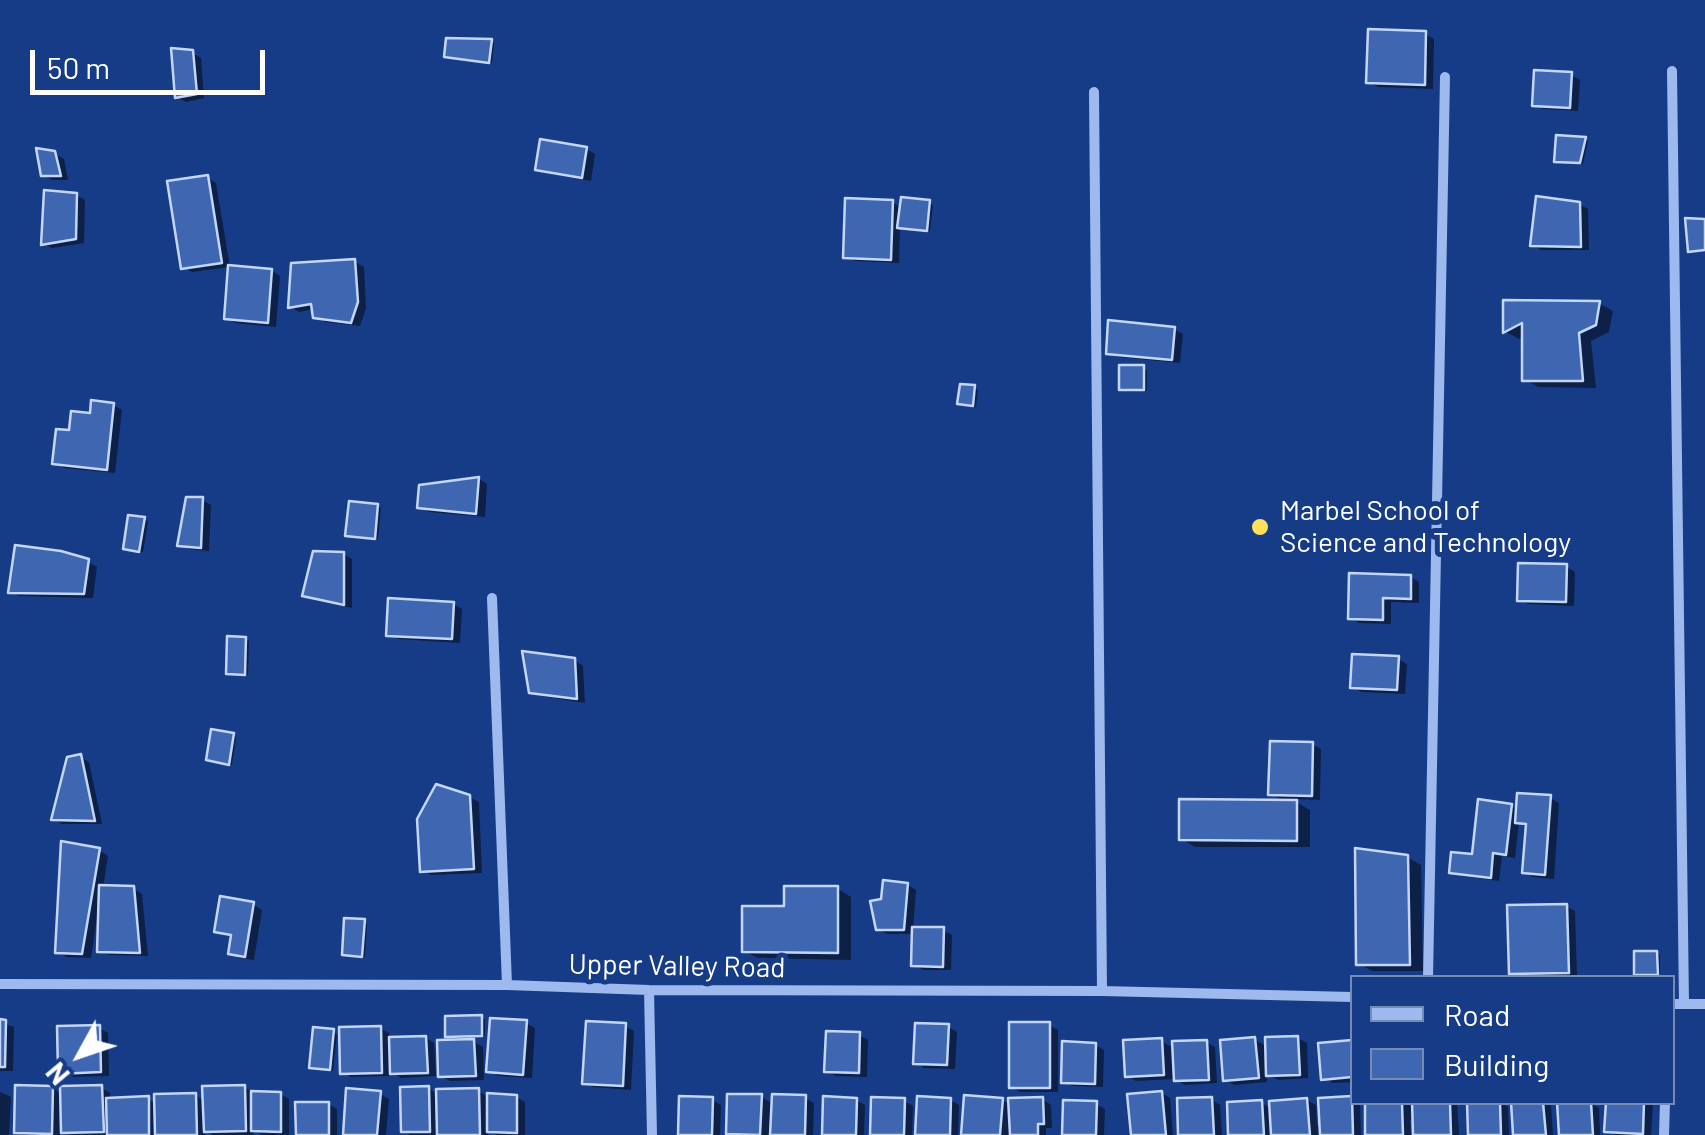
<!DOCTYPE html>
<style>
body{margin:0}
#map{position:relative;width:1705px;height:1135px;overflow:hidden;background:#173c87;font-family:Barlow,sans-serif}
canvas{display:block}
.legend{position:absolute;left:1350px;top:975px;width:325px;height:130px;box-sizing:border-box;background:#173c87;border:2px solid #748ab7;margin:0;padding:12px 18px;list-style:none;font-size:30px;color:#fff}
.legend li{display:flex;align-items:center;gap:20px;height:50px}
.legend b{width:50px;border:2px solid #748ab7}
.north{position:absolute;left:30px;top:1005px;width:100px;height:100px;-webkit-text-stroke:8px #173c87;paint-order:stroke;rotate:230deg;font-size:28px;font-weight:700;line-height:40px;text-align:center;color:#fff}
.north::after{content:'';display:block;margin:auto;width:35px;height:45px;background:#fff;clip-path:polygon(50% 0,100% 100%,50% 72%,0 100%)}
.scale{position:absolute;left:30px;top:50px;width:235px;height:45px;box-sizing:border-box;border:5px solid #fff;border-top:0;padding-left:12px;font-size:30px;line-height:35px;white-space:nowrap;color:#fff;-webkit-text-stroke:8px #173c87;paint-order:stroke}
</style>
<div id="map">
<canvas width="1705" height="1135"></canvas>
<ul class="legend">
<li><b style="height:12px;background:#9db9ee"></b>Road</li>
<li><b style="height:28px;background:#3f66b1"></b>Building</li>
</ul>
<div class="north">N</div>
<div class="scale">50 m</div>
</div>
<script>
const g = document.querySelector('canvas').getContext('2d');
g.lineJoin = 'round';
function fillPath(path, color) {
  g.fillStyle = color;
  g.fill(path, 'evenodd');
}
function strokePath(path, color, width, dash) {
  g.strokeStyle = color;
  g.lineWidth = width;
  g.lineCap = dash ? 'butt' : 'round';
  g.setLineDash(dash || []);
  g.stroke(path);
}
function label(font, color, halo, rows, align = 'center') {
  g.font = font + ' Barlow,sans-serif';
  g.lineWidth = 10;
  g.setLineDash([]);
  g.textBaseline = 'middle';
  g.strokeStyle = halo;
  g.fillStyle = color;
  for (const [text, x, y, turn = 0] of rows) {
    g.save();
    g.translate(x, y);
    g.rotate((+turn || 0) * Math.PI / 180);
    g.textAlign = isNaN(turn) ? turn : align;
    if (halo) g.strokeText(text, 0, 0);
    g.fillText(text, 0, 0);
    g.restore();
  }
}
fillPath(new Path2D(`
 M1425 34 1434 39 1433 89 1378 87 1369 82Z
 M491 41 494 43 492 63 450 58Z
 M192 53 201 58 204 98 186 102 177 97Z
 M1571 75 1580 80 1578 111 1543 109 1535 104Z
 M1585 139 1588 141 1583 164 1560 162Z
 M586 149 595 154 591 181 546 173 537 168Z
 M55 154 64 159 68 180H52L43 175Z
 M208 178 216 183 230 267 192 272 183 267Z
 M76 195 85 200 84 243 52 248 44 244Z
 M892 202 902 208 929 203 933 205 930 231 900 227 899 263 855 261 846 256Z
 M1579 204 1588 209 1589 250H1541L1533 245Z
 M355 262 364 267 366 308 360 326 325 322 315 317 314 309 299 312 291 307Z
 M272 271 280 276 276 327 235 323 226 318Z
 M1506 303H1599L1613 311 1609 332 1591 341 1596 388 1538 387 1524 379 1525 336 1519 339 1506 332Z
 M1174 329 1183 334 1180 363 1117 357 1108 352Z
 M1143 368 1147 370V391L1121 388Z
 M974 388 978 390 976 407 960 403Z
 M113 405 122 410 115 473 64 468 55 463 71 433Z
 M479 479 487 484 485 517 429 512 420 507Z
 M202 500 211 505 209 551 188 549 179 544Z
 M378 506 381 508 378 539 351 536Z
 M144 519 148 521 143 552 129 550Z
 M343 554 352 559V608L314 600 305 595Z
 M88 562 97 567 93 598 19 596 11 591Z
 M1567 567 1575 572 1574 606 1528 604 1519 599Z
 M1411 577 1419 582V603L1391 602V624L1359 623 1351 618Z
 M453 604 462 609 460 643 398 639 389 634Z
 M246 639 249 641 248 675 232 674 228 672Z
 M1398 659 1407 664 1405 694 1361 692 1352 687Z
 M574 660 583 666 585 703 541 696 532 691Z
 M233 735 236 737 232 765 212 761Z
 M1312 744 1321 749 1320 800 1291 799 1310 810V847H1195L1181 839 1286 802 1271 794Z
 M80 757 89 762 102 824H62L54 819Z
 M469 797 479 802 482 873 431 875 422 870Z
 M1550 798 1559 803 1554 879 1533 877 1525 872 1528 827 1519 822 1515 858 1502 856 1499 881 1461 876 1452 871 1474 857 1511 806 1519 810Z
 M99 850 108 856 103 888H133L142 894 148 956 109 955 100 950 101 918H97L91 958 67 957 58 952Z
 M1407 857 1421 865 1423 971H1372L1359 964Z
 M908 885 916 890 913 929 943 930 952 935 951 970H923L914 965V934H887L878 929 883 901Z
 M838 889 851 897V960L758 958 744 951 786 909Z
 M254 905 262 910 254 960 240 958 231 953 233 937 216 930Z
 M1566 906 1575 911 1577 976 1519 978 1512 973Z
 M364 922 367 924 365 957 348 956 345 954Z
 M1657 953 1660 955V976H1640L1637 974Z
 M481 1017 485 1019V1036L466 1037 483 1047 484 1080 450 1081 441 1076 459 1042 447 1035Z
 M0 1022 14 1027 13 1071H0Z
 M526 1023 535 1028 532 1078 498 1076 489 1071Z
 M1049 1025 1058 1030V1092H1020L1011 1087Z
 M625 1026 634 1031 631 1090 593 1087 585 1082Z
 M948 1027 957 1032 955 1069 924 1068 916 1062Z
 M99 1028 108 1033 109 1076 70 1077 61 1072Z
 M380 1028 389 1033V1039L426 1038 434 1043 436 1076 401 1078 390 1071V1076L351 1077 342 1072Z
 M333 1032 337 1034 333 1071 315 1069 311 1067Z
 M859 1035 868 1040 867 1077 836 1076 827 1071Z
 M1298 1038 1307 1043 1308 1078 1278 1080 1266 1073 1267 1082 1234 1085 1226 1080 1255 1040 1268 1047Z
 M1161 1041 1175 1049 1206 1042 1215 1047 1217 1083 1185 1085 1175 1079 1136 1081 1127 1076Z
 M1352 1043V1082L1333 1083 1324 1078 1321 1045Z
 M1095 1045 1104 1050 1103 1087 1072 1086 1063 1081Z
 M244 1087 253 1092 280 1094 289 1099V1135H262L254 1130V1135H213L205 1130V1135H70L60 1130V1135H23L16 1131 53 1088 62 1094 101 1088 110 1093V1100L148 1099 156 1104 195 1095 205 1101Z
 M428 1088 439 1095 478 1091 487 1096 516 1097 525 1102V1135H496L488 1130V1135H411L404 1131Z
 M0 1092 11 1097 9 1135H0Z
 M1162 1093 1170 1098 1173 1135H1133Z
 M380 1094 389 1099 386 1135H345Z
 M761 1097 774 1104 805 1098 814 1103 813 1135H775L769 1131V1135H733L729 1133Z
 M1042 1099 1051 1105 1052 1128H1046V1135H966L1002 1100 1011 1105Z
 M1351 1099 1352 1102 1360 1104 1361 1135H1230L1262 1103 1272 1109 1307 1100 1316 1105 1317 1126 1322 1125Z
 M712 1100 721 1105 720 1135H680Z
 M856 1100 865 1105 864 1135H825Z
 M950 1100 959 1105 958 1135H918Z
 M1212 1100 1220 1105 1222 1135H1181Z
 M904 1101 913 1106 912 1135H872Z
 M1367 1102H1457L1459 1135H1416L1415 1120H1410L1411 1135H1367Z
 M1499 1102 1508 1107 1509 1135H1470Z
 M1514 1102H1548L1551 1105 1553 1135H1516Z
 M1608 1102H1648L1653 1105 1651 1135H1615L1607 1130Z
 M1590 1103 1599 1108 1600 1135H1561Z
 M328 1104 337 1109V1135H298Z
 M1096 1104 1105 1109 1104 1135H1064Z`), '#0007');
const building = new Path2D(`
 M1368 29 1426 31 1425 85 1366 83Z
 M446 38 492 39 489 63 444 57Z
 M171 48 193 50 197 94 175 98Z
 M1534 70 1572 72 1570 108 1532 106Z
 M1556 135 1586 137 1580 163 1554 162Z
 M540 139 587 147 582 178 535 170Z
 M36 148 55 151 61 176H41Z
 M208 175 222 263 181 269 167 181Z
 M44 190 77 193 76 239 41 245Z
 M1536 196 1580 202 1581 247 1530 246Z
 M901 197 930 200 927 231 897 228Z
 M845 198 893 200 891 260 843 258Z
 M1685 218 1705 219V250L1688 252Z
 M355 259 358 302 351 323 313 318 311 304 288 308 291 263Z
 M228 265 272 269 268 323 224 319Z
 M1503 300 1600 301 1596 325 1579 333 1583 381H1522V323L1503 333Z
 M1108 320 1175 327 1172 360 1106 354Z
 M1119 365H1144V390H1119Z
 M960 384 975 385 973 406 957 404Z
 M91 400 114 403 107 470 52 464 56 429 69 430 71 411 90 413Z
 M479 477 476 514 417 508 419 485Z
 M186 497H203L201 548 177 546Z
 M349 501 378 504 375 539 345 536Z
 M128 515 145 517 139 552 123 549Z
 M15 545 61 551 89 559 84 594 8 593Z
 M313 551 344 552V605L302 596Z
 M1518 563 1567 564 1566 602 1517 601Z
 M1349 573 1411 575V599L1383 598V620L1348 619Z
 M388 598 454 602 452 639 386 636Z
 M227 636 246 637 245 675 226 674Z
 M522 651 575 658 577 699 529 693Z
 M1352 654 1399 656 1397 690 1350 688Z
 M211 729 234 733 229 765 206 760Z
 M1270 741 1313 742 1312 796 1268 795Z
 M81 754 95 821 51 820 67 757Z
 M436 784 470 795 474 869 420 872 417 819Z
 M1517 793 1551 795 1545 875 1522 873 1526 824 1515 823Z
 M1179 799 1297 800V841L1179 840Z
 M1478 799 1512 804 1506 855 1493 853 1491 878 1449 873 1451 852 1472 854Z
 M61 841 100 848 82 954 55 953Z
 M1355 848 1408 855 1410 965H1356Z
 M883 880 908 883 904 930H876L870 901 881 899Z
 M99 885 134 886 140 953 97 952Z
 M784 886H838V953L742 952V906H784Z
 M220 896 254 902 245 957 228 954 231 935 214 932Z
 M1567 904 1569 973 1509 974 1507 905Z
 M344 918 365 919 362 957 342 955Z
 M912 927H944L943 967 911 966Z
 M1634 951H1657L1658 975H1634Z
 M482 1015V1036L445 1037V1016Z
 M490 1018 527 1020 523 1075 486 1072Z
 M0 1019 6 1020 5 1067H0Z
 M586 1021 626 1023 623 1086 582 1084Z
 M1009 1022H1050V1088H1009Z
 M915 1023 949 1024 947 1065 913 1064Z
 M100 1025 101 1072 58 1074 57 1026Z
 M381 1026 382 1073 340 1074 339 1027Z
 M313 1027 334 1029 330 1070 309 1068Z
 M826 1031 860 1032 859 1073 824 1072Z
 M426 1036 428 1073 390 1074 389 1037Z
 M1298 1036 1300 1075 1266 1076 1265 1037Z
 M1255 1037 1259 1078 1223 1081 1220 1040Z
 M1162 1038 1164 1075 1125 1077 1123 1040Z
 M474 1039 476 1076 438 1077 437 1040Z
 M1207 1040 1209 1080 1174 1081 1172 1041Z
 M1352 1040V1077L1321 1080 1318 1043Z
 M1062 1041 1096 1043 1095 1084 1061 1083Z
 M15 1085 53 1086 52 1134 14 1133Z
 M102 1085 104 1132 61 1133 60 1086Z
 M245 1085 246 1131 204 1132 202 1086Z
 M429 1086 430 1132H401L400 1087Z
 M346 1088 381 1091 377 1135H343Z
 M479 1088 480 1135H437L436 1089Z
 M251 1091 281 1092V1132L251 1131Z
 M1162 1091 1166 1135H1131L1127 1094Z
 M196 1093 197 1135H155L154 1094Z
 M487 1093 517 1095V1133L487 1132Z
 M727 1094H762L760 1135 726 1134Z
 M772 1094 806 1095 805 1135H770Z
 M964 1095 1003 1098 1000 1135H961Z
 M149 1096V1135H107L106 1098Z
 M679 1096 713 1097 712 1135H678Z
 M823 1096 857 1098 856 1135H822Z
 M917 1096 951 1098 950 1135H915Z
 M1352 1096 1353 1135H1320L1318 1098Z
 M871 1097 905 1098 904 1135H870Z
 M1043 1097 1044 1124H1038V1135H1010L1008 1098Z
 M1212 1097 1214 1135H1178L1177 1098Z
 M1307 1098 1310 1135H1271L1269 1101Z
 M1063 1100 1097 1101 1096 1135H1062Z
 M1262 1100 1264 1135H1228L1227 1102Z
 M295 1102H329V1135H296Z
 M1365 1102H1402L1403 1135H1365Z
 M1412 1102H1450L1451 1135H1413Z
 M1467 1102H1500L1501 1135H1468Z
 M1511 1102H1543L1546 1135H1513Z
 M1557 1102H1591L1593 1135H1559Z
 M1606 1102H1644L1643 1134 1604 1132Z`);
fillPath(building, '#3f66b1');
strokePath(building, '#c3d6fa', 2.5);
strokePath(new Path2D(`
 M1672 71 1684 1004
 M1094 92 1102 991
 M492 598 507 985
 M1428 978 1445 77
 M0 984 507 985 649 990 1102 991 1352 997
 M649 990 652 1135
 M1672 1004H1705
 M1664 1135 1665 1102`), '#9db9ee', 10);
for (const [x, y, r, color] of [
 [1260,527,10,"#ffe05a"]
]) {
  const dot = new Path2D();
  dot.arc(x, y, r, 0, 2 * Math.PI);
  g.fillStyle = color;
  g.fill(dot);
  strokePath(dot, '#173c87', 4);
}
label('28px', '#fff', '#173c87', [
 ["Marbel School of",1280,511],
 ["Science and Technology",1280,543]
], 'left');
label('28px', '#fff', '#173c87', [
 ["Upper Valley Road",677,966,1]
]);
</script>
